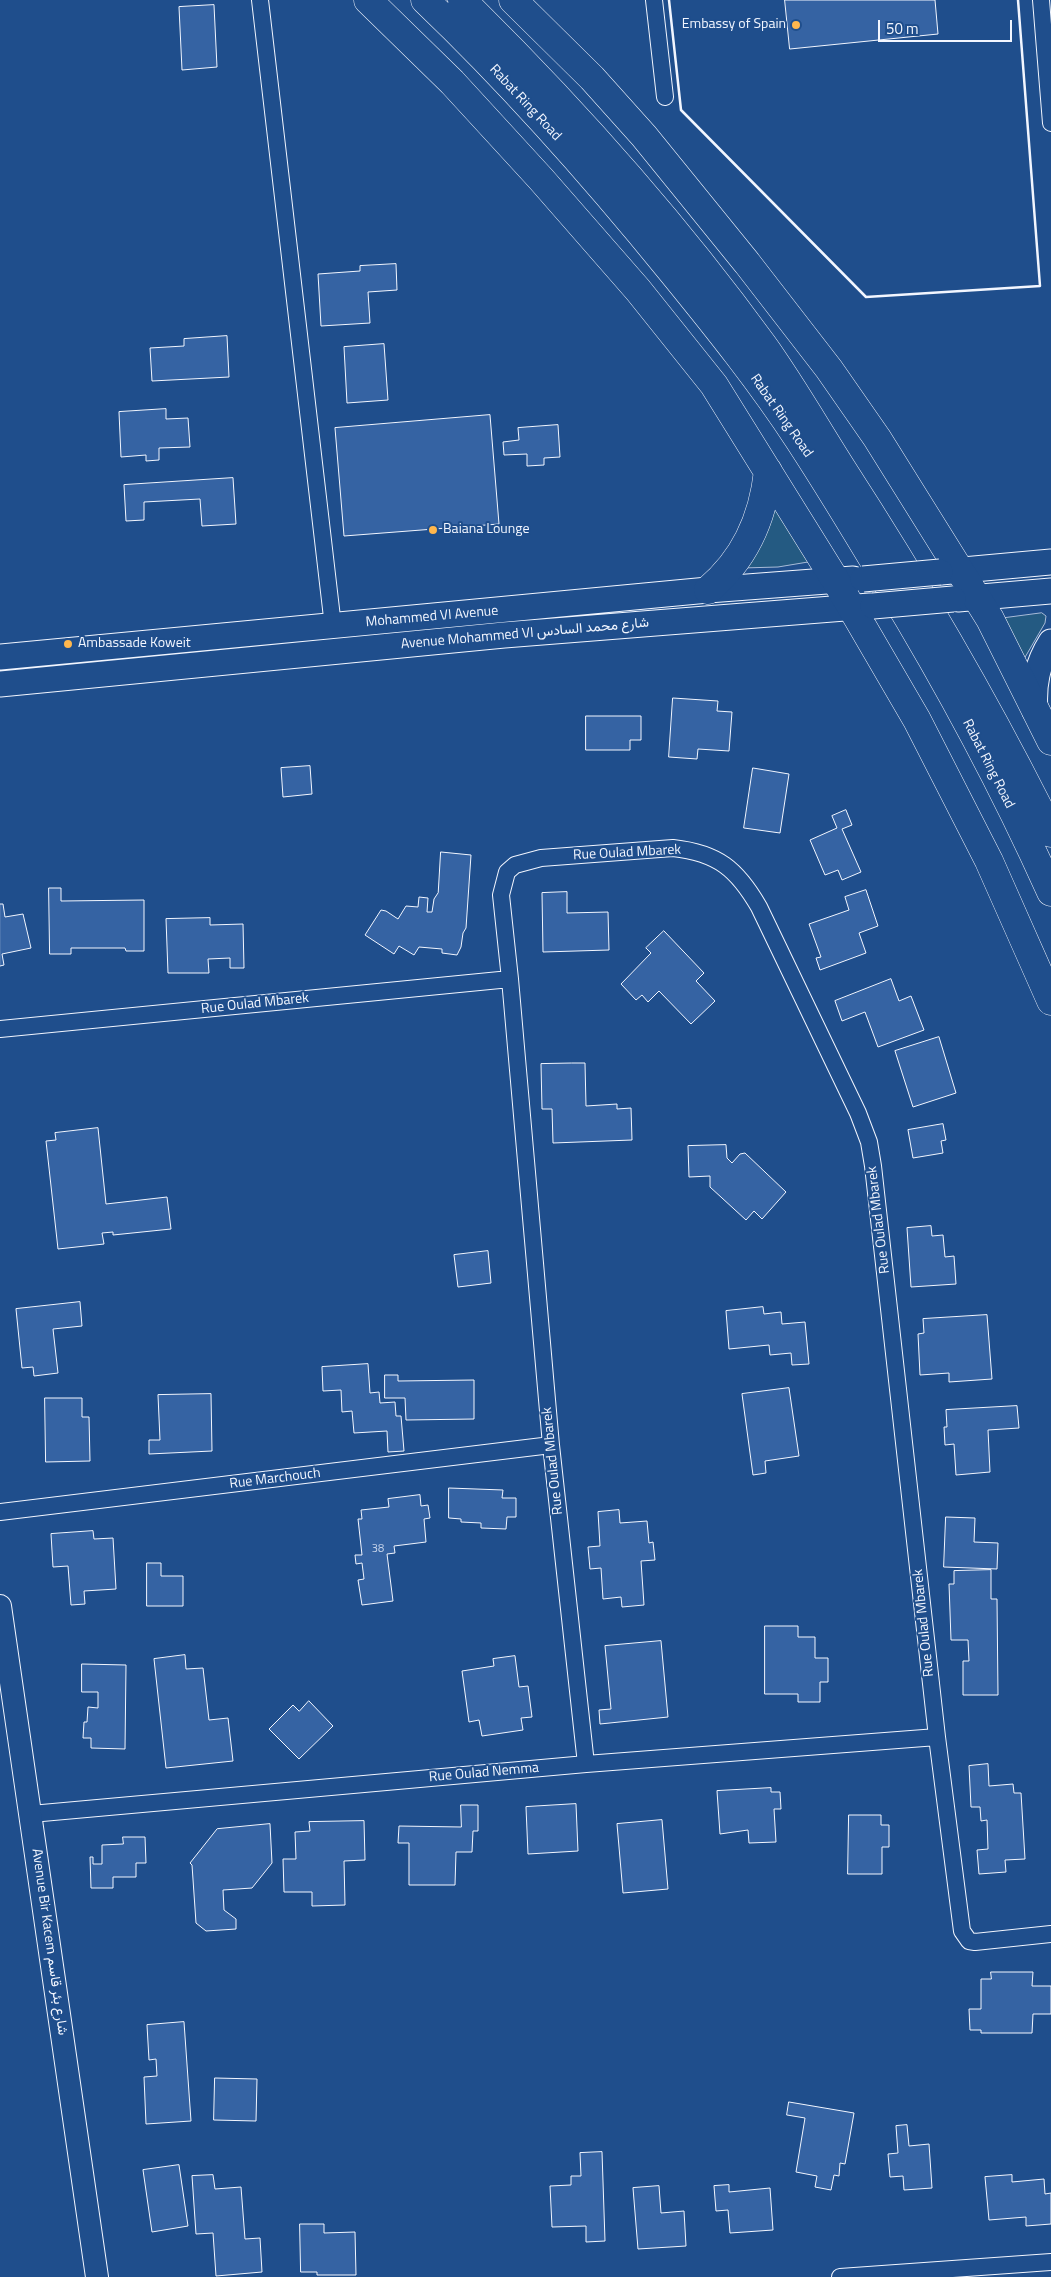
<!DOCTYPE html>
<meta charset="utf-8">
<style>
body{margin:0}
#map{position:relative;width:1051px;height:2277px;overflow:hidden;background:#1f4e8c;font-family:"Titillium Web",sans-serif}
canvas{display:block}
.scale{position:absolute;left:878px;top:20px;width:134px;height:22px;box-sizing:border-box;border:2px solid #f2f6ff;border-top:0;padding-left:6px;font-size:15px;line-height:18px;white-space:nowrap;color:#f2f6ff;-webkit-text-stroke:4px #1f4e8c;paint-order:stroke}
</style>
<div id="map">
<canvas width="1051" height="2277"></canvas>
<div class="scale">50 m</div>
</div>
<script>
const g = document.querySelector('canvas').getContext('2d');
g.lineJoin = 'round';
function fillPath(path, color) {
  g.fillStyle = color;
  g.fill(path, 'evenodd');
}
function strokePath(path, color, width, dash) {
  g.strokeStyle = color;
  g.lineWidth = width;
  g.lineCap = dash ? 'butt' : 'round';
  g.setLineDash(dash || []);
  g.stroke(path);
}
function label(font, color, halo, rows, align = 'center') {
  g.font = font + ' "Titillium Web",Vazirmatn,sans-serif';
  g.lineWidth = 4;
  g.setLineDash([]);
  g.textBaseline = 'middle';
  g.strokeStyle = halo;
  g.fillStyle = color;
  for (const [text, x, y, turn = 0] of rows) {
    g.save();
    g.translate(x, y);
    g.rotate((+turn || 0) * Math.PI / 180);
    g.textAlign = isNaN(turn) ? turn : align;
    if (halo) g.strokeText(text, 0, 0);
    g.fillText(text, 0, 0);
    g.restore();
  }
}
const green = new Path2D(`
 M773 503 808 562 778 567 742 568Z
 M1042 613 1046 616 1045 623 1024 659 1005 618Z`);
fillPath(green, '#245a82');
strokePath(green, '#a8bbd7', 1);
const building = new Path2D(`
 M785 0H935L938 34 790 49Z
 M214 5 217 67 182 70 179 7Z
 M396 264 397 290 368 292 370 323 321 326 318 274 360 271V266Z
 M227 336 229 377 152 381 150 348 184 346V339Z
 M384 344 388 400 347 403 344 347Z
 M166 409V419L188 418 190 447 159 448V460L146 461V455L121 457 119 412Z
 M490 415 499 524 344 536 335 428Z
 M558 425 560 457 544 458V465L527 466V454L504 455 503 442 519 440 518 428Z
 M233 478 236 524 202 526 200 499 144 502V520L126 521 124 485Z
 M673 698 718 701 717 711 732 712 729 751 698 749 697 759 669 757Z
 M586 716H641V740H630V750H586Z
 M310 766 312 794 283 797 281 768Z
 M753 768 789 774 780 833 744 828Z
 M846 810 852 825 842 829 861 872 842 880 838 870 825 875 810 840 837 828 832 816Z
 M441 852 471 855 466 928 463 933 461 947 457 955 442 953V949L419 947 414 955 399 946 394 954 365 935 381 910 386 911 398 919 406 906 418 907 419 897 428 898 427 912H432L434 899 438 893Z
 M49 888H61V901L144 900V951H126L125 948H71V954H50Z
 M866 890 878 926 859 933 866 953 820 970 816 958 821 957 809 924 849 910 845 897Z
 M567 892V913L608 912 609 950 543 952 542 893Z
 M0 904H3L5 917 23 914 31 948 2 954 4 965 0 966Z
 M210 918V925L243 924 244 968H230V958L208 959 209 973H168L166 919Z
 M664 931 704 973 696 981 715 1001 691 1024 659 991 648 1002 642 995 636 1000 621 984 651 953 646 948Z
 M891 979 899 1001 911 996 924 1030 878 1047 865 1012 842 1021 835 1001Z
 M939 1037 956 1093 913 1107 895 1051Z
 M572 1063H585L586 1106 617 1104V1109L631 1108 632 1140 553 1143 552 1109H542L541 1064Z
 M943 1124 946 1140 941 1141 943 1153 913 1158 908 1130Z
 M98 1128 106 1204 167 1197 171 1229 113 1235V1232L102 1233 104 1244 58 1249 46 1141 56 1140 55 1133Z
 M726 1145 727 1158 732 1163 740 1154 745 1153 786 1192 762 1219 754 1211 746 1220 710 1187V1176L689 1177 688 1146Z
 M931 1226 932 1236 943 1235 945 1257 954 1256 956 1284 911 1287 907 1228Z
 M488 1251 491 1283 458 1287 454 1255Z
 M80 1302 82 1326 53 1329 58 1373 34 1376 33 1367 22 1368 16 1309Z
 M763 1307 764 1314 781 1312 782 1324 805 1322 809 1364 792 1365 791 1353 770 1355 769 1345 729 1349 726 1311Z
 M987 1315 992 1379 949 1382V1373L920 1375 918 1334 924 1333 923 1319Z
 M368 1364 370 1393 379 1392 380 1403 395 1402 396 1416H401L404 1451 388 1452 387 1431 354 1433 352 1411 342 1412 341 1390 323 1391 322 1367Z
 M385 1375H398V1381L474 1380V1419L406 1420 405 1398H385Z
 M789 1388 799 1456 765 1461 766 1473 753 1475 742 1394Z
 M211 1394 212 1451 149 1454V1440H160L158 1395Z
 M45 1398H82V1417H89L90 1461 46 1462Z
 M1017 1406 1019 1428 988 1430 990 1472 956 1475 954 1444 945 1445 944 1427H947L946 1410Z
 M449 1488 503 1490 502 1498H516V1517H507L506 1529 481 1528V1523L461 1522V1519L449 1518Z
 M420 1495 421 1506 428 1505 430 1518 424 1519 426 1542 394 1546 395 1553 387 1554 393 1601 362 1605 358 1580 364 1579 362 1563 356 1564 355 1555H362L358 1519H362L361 1510 389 1507 388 1499Z
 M619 1510 620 1523 647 1521 649 1543 653 1542 655 1560 641 1561 644 1605 622 1607 621 1597 603 1599 601 1568 590 1569 588 1547 600 1546 598 1512Z
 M946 1517 975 1518 974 1542 998 1543 997 1569 944 1567Z
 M93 1531 94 1539 113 1538 116 1589 84 1591 85 1604 71 1605 68 1566 53 1567 51 1534Z
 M147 1563H161V1576H183V1606H147Z
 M991 1570V1599H997L998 1695H963V1661H969L968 1640H951L949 1584H954V1571Z
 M765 1626H798V1637H815V1658H828V1682H820V1702H798V1694H765Z
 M661 1641 668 1717 600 1724 599 1710 611 1709 605 1646Z
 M185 1655 186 1669 203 1668 209 1720 228 1718 233 1761 166 1768 154 1659Z
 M515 1656 519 1687 528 1686 532 1717 521 1718 523 1730 482 1736 479 1720 469 1722 462 1671 494 1666 493 1659Z
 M82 1664 126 1665 125 1749 91 1748V1738H83L84 1722H87L88 1707 98 1708V1692H82Z
 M309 1701 333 1726 299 1759 269 1729 293 1705 299 1711Z
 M988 1764 989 1786 1013 1784 1014 1793H1021L1025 1859 1005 1860 1006 1872 979 1874 977 1850 988 1849 987 1820 981 1821 980 1807H971L969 1766Z
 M771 1788V1792H780L781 1809H774L776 1842 749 1843 748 1830 720 1834 717 1791Z
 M576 1804 578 1851 528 1854 526 1807Z
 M461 1805H478V1831H473L472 1852H456L455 1885H409V1843H398L399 1826 461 1827Z
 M849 1815H881V1825H889V1847H882V1874H848Z
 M662 1820 668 1889 623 1893 617 1824Z
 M364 1821 365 1860 344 1861 345 1905 312 1906V1892H284L283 1859H296L295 1832 310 1831 309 1822Z
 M270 1824 272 1863 252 1888 223 1890 224 1910 236 1919V1929L206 1931 196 1923 192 1865 190 1863 217 1829Z
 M123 1837H145L146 1863H136V1877H113V1888H91L90 1857H93V1864H102V1845L123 1844Z
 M991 1972H1033L1032 1986H1051V2014H1033L1032 2033H981V2030H970L969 2009H981V1979H991Z
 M184 2022 191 2121 146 2124 144 2077 157 2076 156 2059 149 2060 147 2025Z
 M215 2078 257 2079 256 2121 214 2120Z
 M789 2102 854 2113 845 2164 840 2163 839 2176 834 2175 831 2190 815 2187 817 2176 796 2172 805 2118 787 2115Z
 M907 2125 909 2146 929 2144 932 2188 904 2190 903 2176 890 2177 888 2154 898 2153 896 2126Z
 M602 2152 605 2241 586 2242V2226L552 2227 550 2186 571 2185V2176H581L580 2153Z
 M179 2165 188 2226 152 2232 143 2170Z
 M213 2175 215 2189 241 2187 245 2239 260 2238 262 2272 216 2276 213 2233 196 2234 192 2176Z
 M1012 2175V2182L1044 2179 1045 2194 1051 2193V2224L1026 2226V2217L989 2220 985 2177Z
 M729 2185V2192L770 2188 773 2230 730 2233 728 2210 716 2211 714 2186Z
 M659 2186 661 2213 684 2211 686 2246 638 2249 633 2188Z
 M300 2224H324V2233L355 2232 356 2275H317V2272H301Z`);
fillPath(building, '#3563a3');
strokePath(building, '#f2f6ff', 1);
const street = new Path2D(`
 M260 0 333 626
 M654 0 665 97
 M1041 0 1051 123
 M0 1029 510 979
 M0 1512 551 1445
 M586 1764 551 1445 510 979 501 895 507 872 515 865 541 858 673 848C718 853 737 869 759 907L858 1113 869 1142 873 1166 937 1737 962 1931 969 1941 975 1942 1051 1934
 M31 1814 586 1764 937 1737
 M840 2277 1051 2262`);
const secondary = new Path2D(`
 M0 1606 97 2277`);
const primary = new Path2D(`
 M941 572 1051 562
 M958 599 1051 591
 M0 657 708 590 853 579
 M0 684 504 635 870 606
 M1035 711C1033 685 1037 664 1051 642`);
const highway = new Path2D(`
 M368 0 452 82 541 179 638 290 714 385 836 581 917 720 989 861 1051 1001
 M425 0C514 85 595 177 673 273 717 327 761 382 799 440 829 486 858 534 886 581 947 681 1003 785 1051 892
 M462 0C569 105 675 224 763 345 791 384 815 426 841 467 918 586 988 705 1051 833
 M513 0 592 78 644 136 747 263 829 369 877 438 990 619 1051 741
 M708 590C745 559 763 519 768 471`);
strokePath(street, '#f2f6ff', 18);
strokePath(secondary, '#f2f6ff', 24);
strokePath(primary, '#f2f6ff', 27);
strokePath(highway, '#f2f6ff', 29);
strokePath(street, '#1f4e8c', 16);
strokePath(secondary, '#1f4e8c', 22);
strokePath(primary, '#1f4e8c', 25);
strokePath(highway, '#1f4e8c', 28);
const primaryBridge = new Path2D(`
 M863 579 940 572
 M873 606 953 599`);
strokePath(primaryBridge, '#f2f6ff', 27, []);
strokePath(primaryBridge, '#1f4e8c', 25);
strokePath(new Path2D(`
 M669 0 681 110 866 297 1040 286 1018 0`), '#f2f6ff', 2.5);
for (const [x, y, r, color] of [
 [796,25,5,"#ffb74d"],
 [433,530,5,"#ffb74d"],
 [68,644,5,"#ffb74d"]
]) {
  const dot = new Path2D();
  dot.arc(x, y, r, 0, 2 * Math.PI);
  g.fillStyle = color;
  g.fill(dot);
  strokePath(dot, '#1f4e8c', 2);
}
label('11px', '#c3d1e8', null, [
 ["38",378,1549]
]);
label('14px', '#f2f6ff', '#1f4e8c', [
 ["Embassy of Spain",786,25,"right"],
 ["Baiana Lounge",443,530],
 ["Ambassade Koweit",78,644]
], 'left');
label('14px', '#f2f6ff', '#1f4e8c', [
 ["Rabat Ring Road",525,103,47],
 ["Rabat Ring Road",781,416,55],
 ["Mohammed VI Avenue",432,617,-5],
 ["Avenue Mohammed VI شارع محمد السادس",525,634,-5],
 ["Rabat Ring Road",988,764,63],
 ["Rue Oulad Mbarek",627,853,-3],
 ["Rue Oulad Mbarek",255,1004,-6],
 ["Rue Oulad Mbarek",879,1220,-97],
 ["Rue Oulad Mbarek",553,1461,-96],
 ["Rue Marchouch",275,1479,-7],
 ["Rue Oulad Mbarek",924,1623,-96],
 ["Rue Oulad Nemma",484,1773,-5],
 ["Avenue Bir Kacem شارع بئر قاسم",49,1942,82]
]);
</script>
